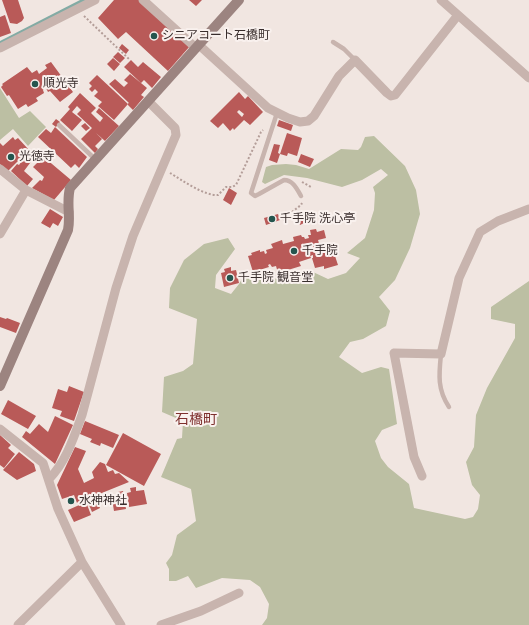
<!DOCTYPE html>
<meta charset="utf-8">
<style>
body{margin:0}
canvas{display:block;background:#f1e6e1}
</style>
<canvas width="529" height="625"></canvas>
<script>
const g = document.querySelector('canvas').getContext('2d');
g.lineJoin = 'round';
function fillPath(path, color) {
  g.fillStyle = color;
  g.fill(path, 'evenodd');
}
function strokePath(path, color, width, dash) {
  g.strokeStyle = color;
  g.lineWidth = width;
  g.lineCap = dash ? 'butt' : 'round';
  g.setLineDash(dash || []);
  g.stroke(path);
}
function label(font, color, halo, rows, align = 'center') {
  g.font = font + ' "Open Sans","Noto Sans JP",sans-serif';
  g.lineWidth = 4;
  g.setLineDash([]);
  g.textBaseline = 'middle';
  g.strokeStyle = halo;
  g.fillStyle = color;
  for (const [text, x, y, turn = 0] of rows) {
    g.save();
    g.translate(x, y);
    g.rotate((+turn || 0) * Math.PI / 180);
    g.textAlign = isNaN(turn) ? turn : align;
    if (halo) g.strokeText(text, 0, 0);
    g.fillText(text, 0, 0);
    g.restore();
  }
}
fillPath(new Path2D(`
 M0 88 19 118 30 111 46 127 28 146 13 129 0 140Z
 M374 136 405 166 416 190 420 214 410 248 395 280 379 297 390 311 386 326 363 339 350 342 339 357 362 373 381 367 389 369 397 424 382 430 375 441 381 458 388 467 409 484 414 508 465 519 473 517 478 509 480 495 472 485 466 462 474 447 476 415 487 388 515 338V324L491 319V307L529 281V625H262L267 618 269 604 260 587 250 580 222 578 196 588 188 576 176 581H169V569L166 563 172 555 177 535 196 521 191 489 161 477 177 439 182 438 183 421 162 412 164 377 183 371 193 364 197 319 169 308 170 288 184 260 204 244 228 238 235 249 216 275 215 288 231 294 239 284 243 277 263 275 280 280 313 272 328 279 346 273 360 258 347 253 365 238 374 210 375 193 373 187 388 175 381 169 362 180 342 187 307 178 284 175 265 184 262 182 266 167 272 165 286 164 296 165 309 169 341 149 358 150 361 147 365 137Z`), '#bcbfa3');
fillPath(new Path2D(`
 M80 0H90L0 45V41Z`), '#83aba4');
fillPath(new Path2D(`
 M2 0H18L24 18 22 21 17 24 10 23Z
 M114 0H140L190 46 168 71 126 32 118 39 98 18Z
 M189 0H202L196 6Z
 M5 15 11 33 0 37V17Z
 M122 44 129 50 126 54 119 48Z
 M118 52 125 58 120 63 113 57Z
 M113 58 120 64 114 71 107 64Z
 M131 60 138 67 143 62 161 77 152 88 144 80 141 83 124 67Z
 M51 62 73 92 60 102 50 91 48 92 46 88 43 90 44 93 36 98 38 101 28 107 26 104 18 109 9 95 7 96 1 87 3 85 2 84 27 67 32 73 37 70 39 74 47 68 45 65Z
 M130 74 147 88 141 95 144 97 133 110 127 104 129 103 109 84 115 79 124 87 128 83 124 80Z
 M97 75 128 104 114 120 98 106 102 102 94 96 98 92 95 89 92 92 89 89 92 86 89 83Z
 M239 92 245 99 248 96 263 112 250 125 244 120 234 130 233 128 230 131 223 123 218 128 210 121ZM239 110 244 114 242 117 237 112Z
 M80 93 96 108 91 113 100 122 103 118 96 112 99 108 119 126 105 141 96 133 102 139 95 146 98 149 95 153 81 139 92 128 77 114 81 110 77 106 72 112 82 120 72 131 60 120 70 109 68 107Z
 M56 119 60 122 56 127 52 124Z
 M279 120 293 125 291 131 277 126Z
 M85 123 90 128 86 131 81 126Z
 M55 127 87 157 79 168 75 164 71 168 38 137 46 129 51 133Z
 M287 133 302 138 297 156 288 153 287 156 280 154Z
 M13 137 15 140 18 138 29 150 7 172 0 164V143L3 146Z
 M274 144 280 145 278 153 280 154 277 163 269 160Z
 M39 153 71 180 54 200 32 188 40 180 42 181 44 177 33 167 38 162 34 158Z
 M27 154 33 159 24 171 33 179 27 186 11 171 17 164 19 165Z
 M301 154 314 159 310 167 298 162Z
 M229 188 237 193 231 205 223 200Z
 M50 209 63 217 58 226 53 223 50 228 41 223Z
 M278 214 280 220 266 225 264 218Z
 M303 216 306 222 300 225 297 218Z
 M316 229 317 232 324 230 326 238 318 240 322 253 333 250 338 265 324 269V266L315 268 312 258H313V255L310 256 311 258 299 262 301 266 278 273 276 266 272 267 270 264 268 265 269 267 253 272 248 256 252 255 251 253 260 250V252L264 251 265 254 267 253 266 250 273 248 271 244 282 240 283 244 294 241 293 237 301 235 302 237H304L305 239 309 238 308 235H311L310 230Z
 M231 267V271L236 270 239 283 224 287 221 273 225 272 224 269Z
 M0 317 6 319 7 318 20 323 16 333 0 327Z
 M69 386 84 392 74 421 60 416 62 411 52 408 58 389 67 392Z
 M8 400 36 416 28 429 1 414Z
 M55 416 73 425 55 464 22 437 26 431 30 434 39 424 48 432Z
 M85 421 119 435 113 448 101 443 100 446 90 442 92 439 80 434Z
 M123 433 161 454 144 486 106 465Z
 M0 435 11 445 8 448 15 454 4 468 0 465Z
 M75 447 86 451 78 469 84 483 94 478 92 472 100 462 105 464 108 472 113 470 115 474 119 473 129 482 77 503 74 495 62 499 57 485Z
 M19 452 34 464 36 471 17 480 3 470Z
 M136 487V491L144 490 147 504 129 507 127 493 131 492 130 488Z
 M123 491 126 509 114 511 112 499 119 498 118 492Z
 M97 501 100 508 92 512 89 505Z
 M86 502 91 515 74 522 68 510Z`), '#b95a58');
strokePath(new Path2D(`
 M84 16 130 60
 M170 173C182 180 204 196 218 195L226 187H232L236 185 261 132 263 130
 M302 182 311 187
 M283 220 288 215 301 205 302 203`), '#b49e99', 2, [2, 2]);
strokePath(new Path2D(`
 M333 42 344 49 355 60
 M277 113 251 193 255 196 259 194 284 180C293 180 297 189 301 196
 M59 125 96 160
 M441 354C439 374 437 389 449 407`), '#c8b4ae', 4.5);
strokePath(new Path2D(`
 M143 0 196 48
 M441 0 529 78
 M199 45 268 108 288 118 300 122 308 121 314 116 339 76 355 60 387 93 391 96 395 95 458 15
 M0 48 95 0
 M0 169 26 190 69 212
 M0 234 26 190
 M0 429 43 463 58 509 82 562 121 625
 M422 476 414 457 394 353 441 354 459 278 480 232 498 221 529 209
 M49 479C66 462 74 437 82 415L116 288 133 236 176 135 175 128 148 101
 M18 625 82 562
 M161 625 201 611 239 593`), '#c8b4ae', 9);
strokePath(new Path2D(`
 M0 386 68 230C71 216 66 203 70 188L239 0`), '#9c8480', 10);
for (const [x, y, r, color] of [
 [154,36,4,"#25554e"],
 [35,84,4,"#25554e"],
 [11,157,4,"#25554e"],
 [272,219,4,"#25554e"],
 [294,251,4,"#25554e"],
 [230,278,4,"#25554e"],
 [71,501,4,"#25554e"]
]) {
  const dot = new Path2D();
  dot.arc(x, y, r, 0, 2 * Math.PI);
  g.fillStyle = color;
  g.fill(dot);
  strokePath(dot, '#f9f1ee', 1.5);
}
label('12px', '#382d2c', '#f9f1ee', [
 ["シニアコート石橋町",162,36],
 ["順光寺",43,84],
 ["光徳寺",19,157],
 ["千手院 洗心亭",280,219],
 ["千手院",302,251],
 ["千手院 観音堂",238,278],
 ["水神神社",79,501]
], 'left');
label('14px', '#7e2f2d', '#f9f1ee', [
 ["石橋町",196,420]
]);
</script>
